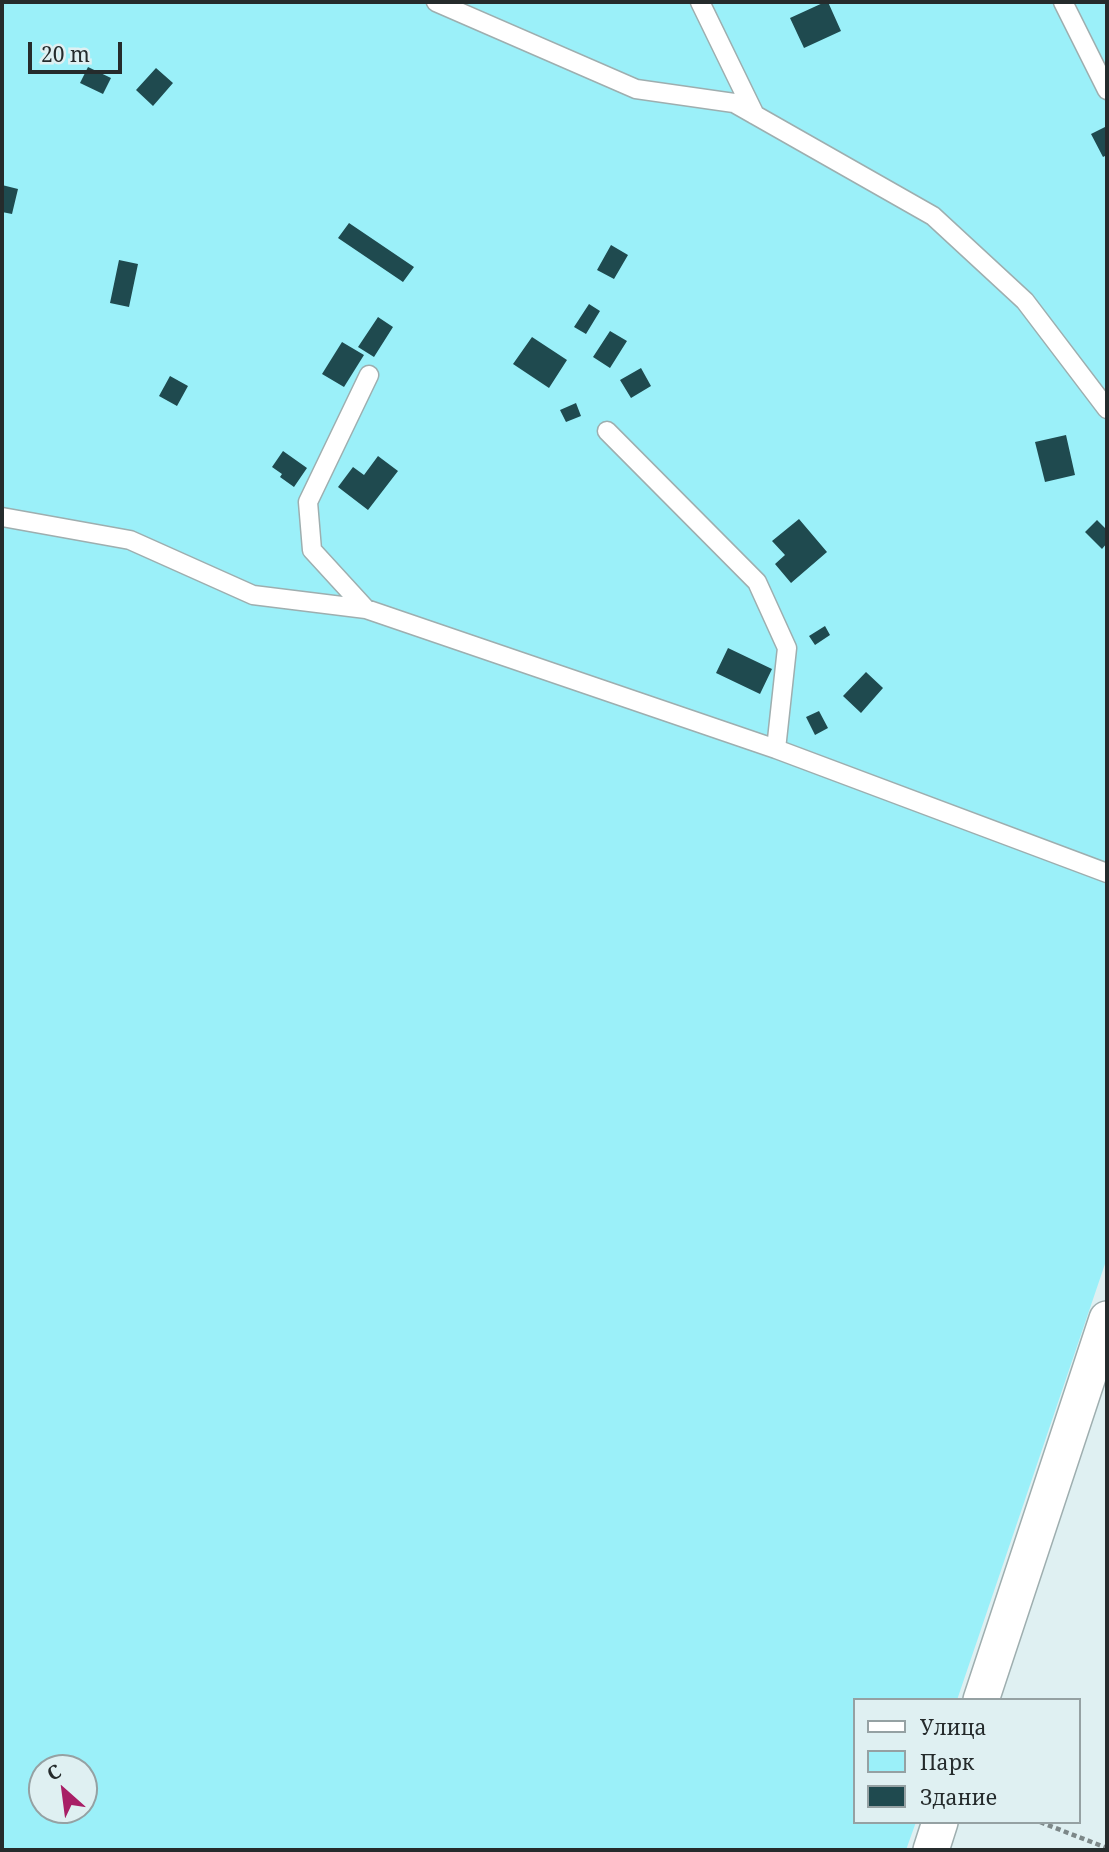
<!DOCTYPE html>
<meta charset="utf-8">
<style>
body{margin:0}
#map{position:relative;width:1109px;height:1852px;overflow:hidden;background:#dff0f2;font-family:"Noto Serif",serif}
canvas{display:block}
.frame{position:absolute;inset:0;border:4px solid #252b2c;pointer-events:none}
.legend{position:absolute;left:853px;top:1698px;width:228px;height:126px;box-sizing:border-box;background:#dff0f2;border:2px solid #95a1a3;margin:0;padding:9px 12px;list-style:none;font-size:21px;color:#252b2c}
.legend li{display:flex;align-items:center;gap:14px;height:35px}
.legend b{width:35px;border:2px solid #95a1a3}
.north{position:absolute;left:28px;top:1754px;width:70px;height:70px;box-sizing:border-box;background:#dff0f2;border:2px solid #95a1a3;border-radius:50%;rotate:332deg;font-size:19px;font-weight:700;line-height:28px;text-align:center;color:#252b2c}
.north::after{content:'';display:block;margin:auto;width:24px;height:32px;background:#a81f66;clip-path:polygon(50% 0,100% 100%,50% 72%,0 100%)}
.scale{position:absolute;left:28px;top:42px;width:94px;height:32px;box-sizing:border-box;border:4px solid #252b2c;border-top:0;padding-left:9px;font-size:21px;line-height:24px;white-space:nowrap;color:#252b2c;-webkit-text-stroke:5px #dff0f2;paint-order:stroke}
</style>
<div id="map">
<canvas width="1109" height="1852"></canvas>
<div class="frame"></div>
<ul class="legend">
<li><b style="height:9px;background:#fff"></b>Улица</li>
<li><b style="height:19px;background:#9bf0f9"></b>Парк</li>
<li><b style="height:19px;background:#1f4a4f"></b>Здание</li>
</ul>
<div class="north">С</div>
<div class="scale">20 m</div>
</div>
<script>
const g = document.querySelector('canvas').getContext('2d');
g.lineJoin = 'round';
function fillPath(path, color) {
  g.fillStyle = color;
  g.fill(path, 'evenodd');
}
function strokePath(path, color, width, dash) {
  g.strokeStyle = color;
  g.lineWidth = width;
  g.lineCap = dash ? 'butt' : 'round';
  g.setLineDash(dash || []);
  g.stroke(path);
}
fillPath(new Path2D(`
 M2 2H1107V1258L957 1700H855V1822H916L906 1850H2ZM42 1768H84V1810H42Z`), '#9bf0f9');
fillPath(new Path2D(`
 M825 2H828L841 31 804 48 790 18Z
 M88 67 111 78 103 94 80 83Z
 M156 68 173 83 153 106 136 90Z
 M1107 126V155L1103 157 1091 134Z
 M2 185 18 189 12 214 2 212Z
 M349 223 414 267 403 282 338 238Z
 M611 245 628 255 614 279 597 270Z
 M119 260 138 264 129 307 110 303Z
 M589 304 600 311 586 334 574 327Z
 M378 317 393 327 374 357 358 347Z
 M610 331 627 341 610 368 593 357Z
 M532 337 567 360 549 388 513 364Z
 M342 342 364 355 344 387 322 374Z
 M641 368 651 386 631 398 620 380Z
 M170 376 188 386 177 406 159 396Z
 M576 403 581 416 566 422 560 410Z
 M1066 435 1075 475 1045 482 1035 442Z
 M283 451 307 468 294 487 280 477 282 474 272 467Z
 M378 456 398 471 368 510 338 487 353 467 364 475Z
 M799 519 827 552 791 583 775 564 785 555 772 541Z
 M1097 520 1107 530V543L1102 549 1085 532Z
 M825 626 830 635 815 645 809 636Z
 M728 648 772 669 760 694 716 673Z
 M866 672 883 688 861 713 843 696Z
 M819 711 828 728 815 735 806 717Z`), '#1f4a4f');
const lane = new Path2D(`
 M436 2 636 89 734 103 933 216 1025 301 1107 409
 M700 2 755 115
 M1063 2 1107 90
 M369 375 308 502 312 550 366 609 776 749
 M607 431 757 582 787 648 776 749 1107 873
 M2 517 130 540 253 595 366 609`);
const street = new Path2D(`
 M981 1700 1107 1319
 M931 1850 940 1822`);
strokePath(lane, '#9eaeaf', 21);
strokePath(street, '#9eaeaf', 38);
strokePath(new Path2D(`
 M1040 1822 1107 1848`), '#7c8788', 4.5, [5, 3.5]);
strokePath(lane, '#fff', 18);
strokePath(street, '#fff', 35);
</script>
